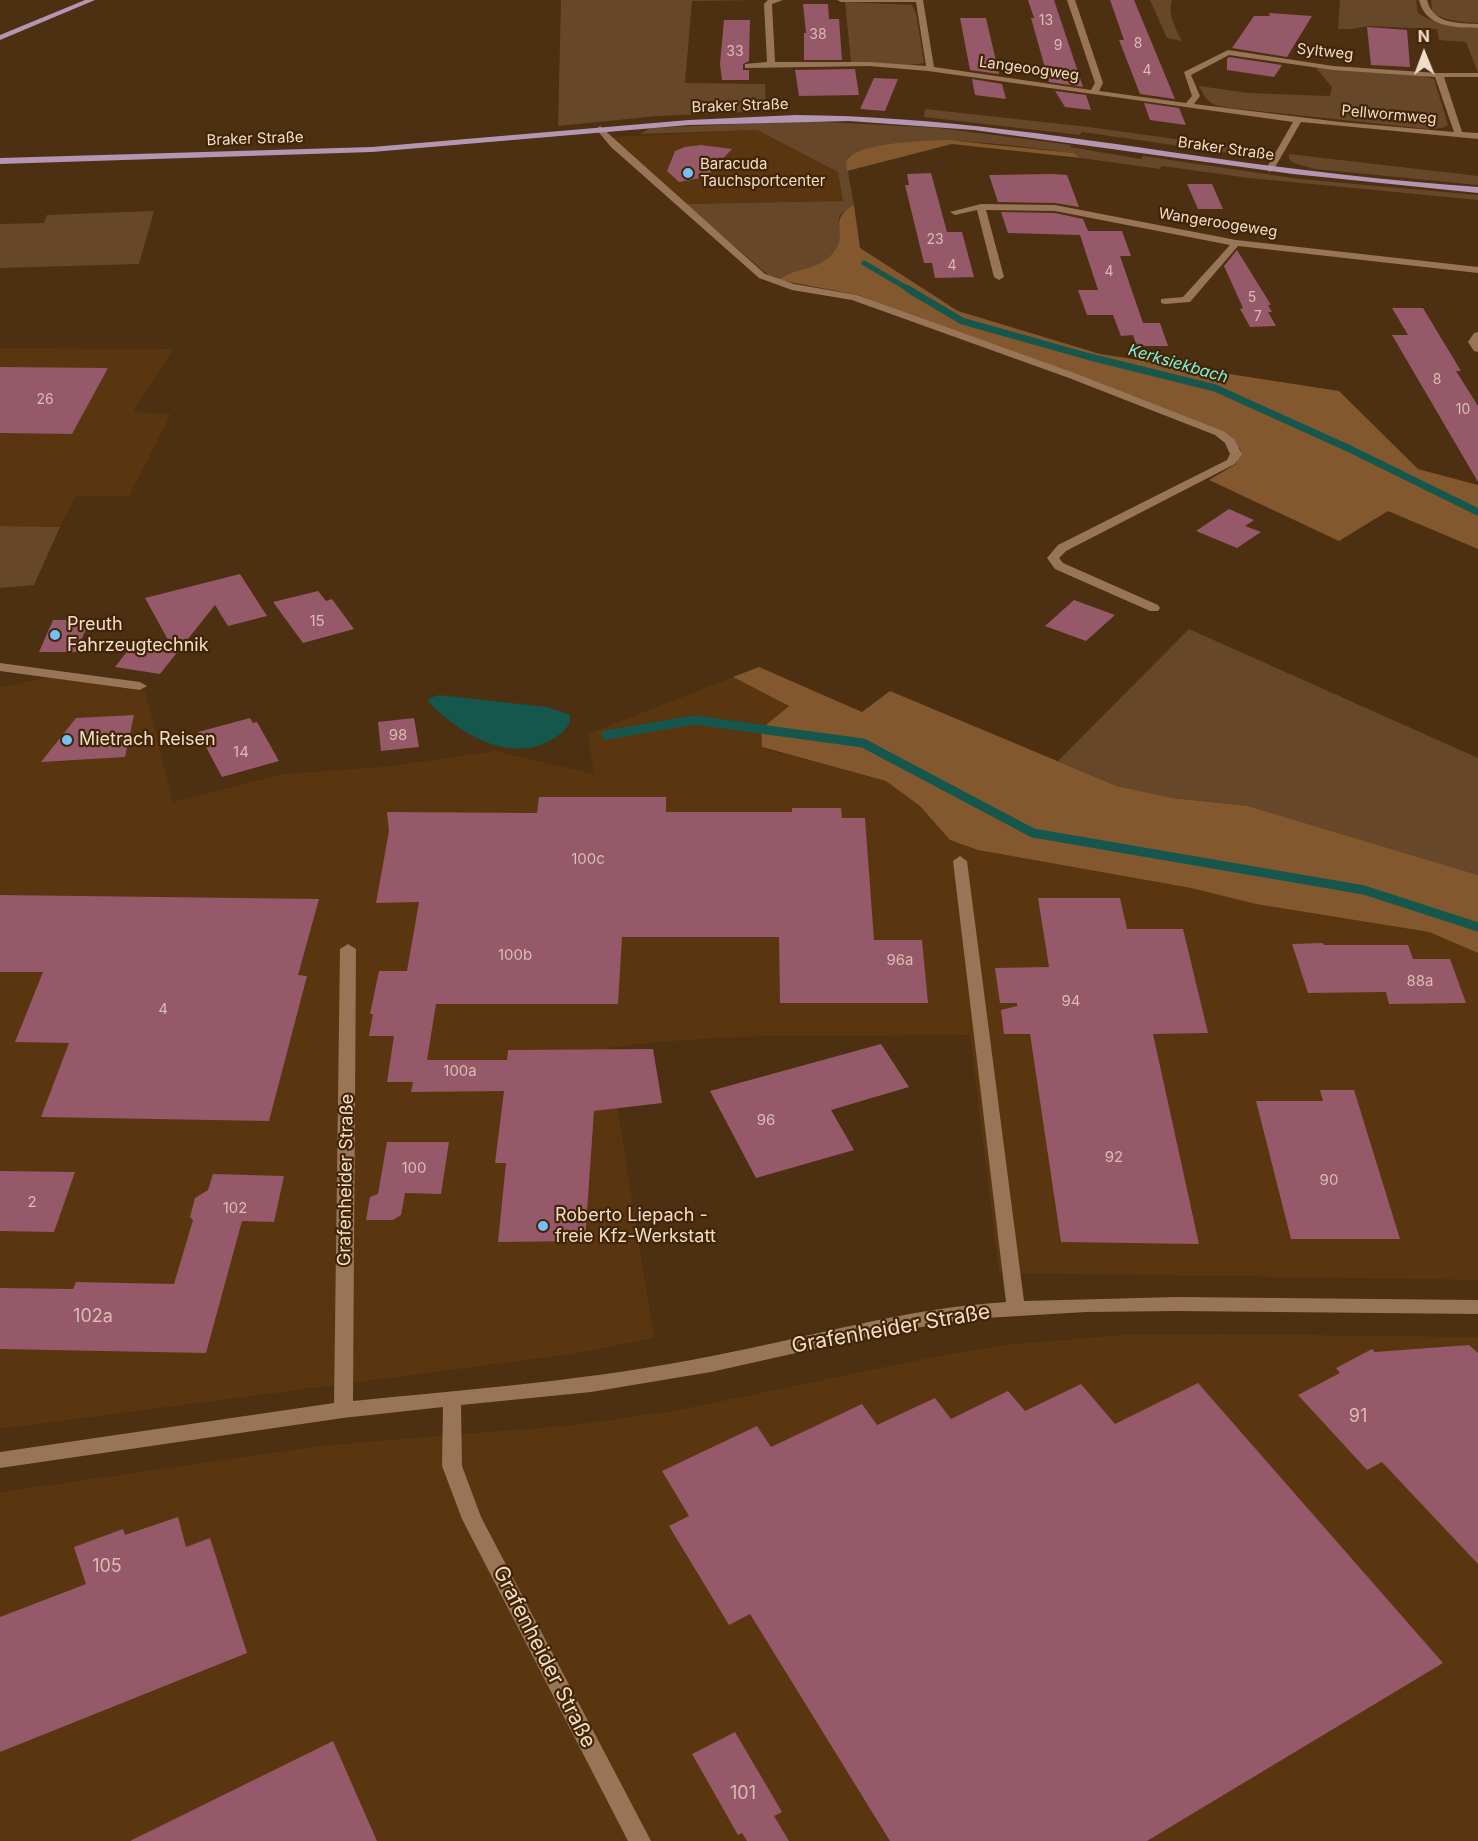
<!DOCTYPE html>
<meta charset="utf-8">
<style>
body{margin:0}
#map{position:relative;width:1478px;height:1841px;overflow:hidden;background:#4d2f11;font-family:Inter,sans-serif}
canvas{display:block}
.north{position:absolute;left:1394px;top:24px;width:60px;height:60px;-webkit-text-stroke:4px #422505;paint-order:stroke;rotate:359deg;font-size:16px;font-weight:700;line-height:24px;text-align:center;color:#f0ddcc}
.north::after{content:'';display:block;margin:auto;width:21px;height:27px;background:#f0ddcc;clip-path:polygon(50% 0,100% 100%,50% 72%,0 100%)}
</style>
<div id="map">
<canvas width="1478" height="1841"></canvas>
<div class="north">N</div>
</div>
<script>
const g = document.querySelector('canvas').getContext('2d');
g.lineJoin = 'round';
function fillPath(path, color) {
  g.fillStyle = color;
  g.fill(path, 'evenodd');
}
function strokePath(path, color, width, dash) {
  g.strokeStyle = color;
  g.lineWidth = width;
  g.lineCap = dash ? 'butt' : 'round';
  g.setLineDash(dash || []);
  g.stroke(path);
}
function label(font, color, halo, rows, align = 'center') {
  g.font = font + ' Inter,sans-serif';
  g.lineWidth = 4.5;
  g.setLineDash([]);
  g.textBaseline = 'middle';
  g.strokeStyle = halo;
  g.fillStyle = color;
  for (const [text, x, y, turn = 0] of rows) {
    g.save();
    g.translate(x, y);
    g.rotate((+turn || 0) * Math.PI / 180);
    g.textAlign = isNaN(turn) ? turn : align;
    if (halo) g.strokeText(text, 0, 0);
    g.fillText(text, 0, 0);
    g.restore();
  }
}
fillPath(new Path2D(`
 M757 130 838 172 844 201 686 204 613 137Z
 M0 348 173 349 133 412 171 414 129 496H76L60 527 0 526Z
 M51 677 145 691 173 802 282 774 382 767 496 751 594 774 588 734 733 677 789 706 761 729 762 748 886 781 920 806 950 840 978 850 1191 888 1257 904 1429 932 1478 953V1280L999 1273 970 1035 730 1037 658 1042 608 1048 654 1338 573 1354 0 1429V687Z
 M1221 1334 1478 1337V1841H0V1492L327 1445 575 1425 678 1410 938 1356 1004 1345 1122 1335Z`), '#593510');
fillPath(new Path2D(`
 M561 0H760L692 1 685 83 765 84 766 111 658 116 558 126Z
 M1150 0H1172C1167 14 1176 29 1182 41L1167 38Z
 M1340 0H1416L1418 13C1436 25 1457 27 1478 28V73L1466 42 1439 40 1437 29 1369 26 1352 29H1338Z
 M1431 0H1478V23C1462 22 1446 21 1432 13Z
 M845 2 912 5 916 13 924 63 909 65 851 62Z
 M1316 68 1420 75 1434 79 1448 125 1442 128 1428 129 1231 108C1211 105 1208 104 1199 86L1248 93 1330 96 1332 87Z
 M925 109 1089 127 1262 151 1243 155 1082 132 1080 135 924 117Z
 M806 121 939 128 1071 145 1070 147 1141 159 1143 156 1300 179 1478 195V200L1249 178 1162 166 1160 169 1081 158 1073 153C997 144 922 130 849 156L846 161 854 205 840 215C837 223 841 230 840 239 837 266 800 273 779 280L768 275 686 204 843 201 838 172 757 130 640 134 651 128Z
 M1289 154 1478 176V185L1315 169 1294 163 1289 159Z
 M154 211 139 264 0 268V224L44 223 47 215Z
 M0 526 60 527 34 585 0 588Z
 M1189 629 1478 758V875L1248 806 1173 798 1117 786 1058 761Z`), '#674729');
fillPath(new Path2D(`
 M947 140 1073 153 1081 158 952 144 847 171 846 161C857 142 925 141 947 140Z
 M854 205 860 248 958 311 1100 354 1339 391 1418 469 1478 485V549L1388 511 1339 541 1209 480 1236 464 1241 450 1232 440 858 295 779 280C795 267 819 271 833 253 851 232 825 222 854 205Z
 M759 667 862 712 890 691 1117 786 1173 798 1248 806 1478 875V953L1429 932 1256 904 1191 888 978 850 950 840 920 806 886 781 762 747 761 729 789 706 733 677Z`), '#83582e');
fillPath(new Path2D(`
 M439 695 547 707 570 715C571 725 565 731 556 737 512 767 460 734 428 702L429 698Z`), '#15564d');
strokePath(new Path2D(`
 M864 263 910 290`), '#15564d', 5);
strokePath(new Path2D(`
 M908 289 962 321 1090 357 1215 388 1350 449 1478 512`), '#15564d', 7);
strokePath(new Path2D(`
 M606 735 694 720 863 743 1033 833 1364 890 1478 927`), '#15564d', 9);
fillPath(new Path2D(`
 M1028 0H1054L1083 87 1049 82 1031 18H1034Z
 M1110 0H1134L1175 99 1140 94 1119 40H1124Z
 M803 4H828L829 19H839L842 60H804V33H806Z
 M1269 13 1312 16 1287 57 1232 48 1254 16H1270Z
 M960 18H986L999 74 970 70Z
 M724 20H750L749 61 743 64V70H749V80H722L720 64Z
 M1367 27 1407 30 1410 67 1371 65Z
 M1229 57 1282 65 1274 77 1227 70V59Z
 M855 69 859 95 799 96 795 70Z
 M874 78 898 79 885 111 860 109Z
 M972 79 1002 84 1006 99 975 95Z
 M1055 91 1086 95 1091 110 1065 107Z
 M1144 103 1179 108 1186 125 1150 120Z
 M701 145 732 149 706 177 679 182 667 171 675 151 685 147Z
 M931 173 947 232H962L974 277 935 278 932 263H924L905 185H909L907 174Z
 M1052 174 1067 175 1079 207 1055 203 998 202 989 175Z
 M1187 184H1212L1223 209H1198Z
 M1001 212 1055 213 1083 219 1088 231H1122L1131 256H1120L1143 323H1160L1168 346H1137L1133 335 1121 336 1113 315H1087L1078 290H1098L1080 235 1008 233Z
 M1237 250 1271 305H1268L1272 312H1268L1276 326 1250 327 1240 309 1243 308 1224 266Z
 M1392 308H1423L1461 371H1456L1478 406V482L1392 335H1408Z
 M0 367 108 368 72 434 0 433Z
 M1229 509 1254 520 1245 526 1261 532 1237 548 1196 531Z
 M240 574 267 616 228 626 215 605 160 674 115 667 133 644 173 649 145 598Z
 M318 591 326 601 332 599 354 629 303 643 273 602Z
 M1074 600 1115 615 1086 641 1045 626Z
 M53 620H90L76 652H39Z
 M134 715 125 757 41 762 76 718Z
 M250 718 253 723 257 722 279 761 222 777 198 732Z
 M414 718 419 747 381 751 378 722Z
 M539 797H666V812H792V808H841L842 818H865L874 940H922L928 1003H780L779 937H622L618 1004H436L427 1060H507L508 1050 653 1049 662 1103 594 1111 585 1241 498 1242 506 1163H495L504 1091 411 1092 413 1082H387L394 1036H369L373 1014H370L379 971H407L419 902 376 903 389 831 387 812 537 813Z
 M0 895 319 899 298 975 307 976 269 1121 41 1117 69 1043 15 1042 43 972H0Z
 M1038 898H1120L1127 929H1183L1208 1033 1153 1034 1199 1244 1061 1242 1030 1034H1004L1001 1010 1017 1006V1003H1000L995 968 1049 967Z
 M1323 943 1324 945H1408L1413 959H1450L1466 1003 1389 1004 1386 992 1308 993 1292 944Z
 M881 1044 909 1087 831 1110 854 1150 756 1178 710 1091Z
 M1320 1090H1354L1400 1239H1291L1256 1101H1323Z
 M387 1142H449L441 1194 405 1193 401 1215 393 1220H366L370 1197 378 1194Z
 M0 1171 75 1172 54 1232 0 1231Z
 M213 1174 284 1176 274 1222 242 1221 206 1353 0 1349V1288L73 1289 76 1282 174 1284 193 1220 190 1217 195 1198 208 1190Z
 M1469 1345 1478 1353V1564L1382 1462 1367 1470 1298 1395 1340 1373 1336 1368 1372 1349 1375 1352Z
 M1198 1383 1443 1663 1147 1841H890L750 1614 729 1625 669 1526 689 1516 662 1471 757 1426 771 1447 862 1404 877 1425 935 1398 951 1419 1008 1391 1025 1411 1081 1384 1115 1424Z
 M178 1517 186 1547 210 1538 247 1653 0 1752V1617L86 1584 74 1547 123 1529 125 1535Z
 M735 1732 782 1812 774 1816 789 1841H747L742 1833 738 1835 692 1754Z
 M333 1741 377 1841H130Z`), '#955969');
fillPath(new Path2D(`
 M768 0H783L772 4 775 62H869L926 66 916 2H841L837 0H923L934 67 1091 90 1095 83 1067 0H1075L1103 83 1099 91 1186 103 1192 96 1184 72 1228 50 1333 66 1437 73H1478V77H1444L1462 132 1478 133V139L1301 122 1274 169 1270 172 1266 169 1293 122 928 71 869 66 745 68V64L767 62 764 4ZM1229 55 1333 70 1435 77 1454 132 1340 122 1194 104 1200 96 1191 75Z
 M1419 0H1427C1433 24 1457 23 1478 24V28C1454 27 1426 28 1419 0Z
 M600 126 765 274 794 284 857 295 1077 374 1223 431 1234 439 1242 454 1235 464 1066 551 1059 558 1063 563 1158 605 1160 608 1158 611H1150L1055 569 1047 558 1058 545 1227 460 1230 454 1225 443 1215 435 1069 378 852 300 792 290 759 278 611 147 596 129Z
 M981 204 1055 205 1236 240 1478 267V273L1238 246 1190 302 1165 304 1161 303V299L1183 297 1230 245 1055 211 986 210 1004 277 999 280 994 277 977 210 955 215 950 212Z
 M1478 332V352L1474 351 1468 342 1474 333Z
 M0 663 140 682 147 686 140 690 0 671Z
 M960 856 967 861 1024 1301 1177 1297 1478 1300V1314L1177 1311 1086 1312 968 1319 881 1334 711 1372 591 1392 461 1405 462 1466 481 1517 651 1841H628L462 1519 442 1466 443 1407 343 1418 0 1468V1452L334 1403 340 949 348 944 356 949 353 1401C473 1389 594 1380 712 1356 810 1337 907 1308 1006 1302L953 861Z`), '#987556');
fillPath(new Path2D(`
 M85 0H95L0 40V35Z
 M796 115C939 116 1079 139 1220 159 1306 171 1392 181 1478 187V193L1293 174 974 130 849 121 689 125 372 152 0 164V158L372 147 689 120Z`), '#b495b4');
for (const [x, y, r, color] of [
 [688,173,6,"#77bff7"],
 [55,635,6,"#77bff7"],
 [67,740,6,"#77bff7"],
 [543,1226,6,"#77bff7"]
]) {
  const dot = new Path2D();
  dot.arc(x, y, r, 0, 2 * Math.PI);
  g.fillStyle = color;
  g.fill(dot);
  strokePath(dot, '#422505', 2);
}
label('14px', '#d9bcb3', null, [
 ["13",1046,21],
 ["38",818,35],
 ["8",1138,44],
 ["9",1058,46],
 ["33",735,52],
 ["4",1147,71],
 ["23",935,240],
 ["4",952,266],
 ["4",1109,272],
 ["5",1252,298],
 ["7",1258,317],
 ["8",1437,380],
 ["26",45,400],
 ["10",1463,410]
]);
label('15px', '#f0ddcc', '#422505', [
 ["Syltweg",1325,52,6],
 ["Langeoogweg",1029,69,8],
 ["Braker Straße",740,106,-2],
 ["Pellwormweg",1389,115,5],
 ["Braker Straße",255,139,-2],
 ["Braker Straße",1226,149,8],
 ["Wangeroogeweg",1218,223,9]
]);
label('15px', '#f0ddcc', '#422505', [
 ["Baracuda",700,164],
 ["Tauchsportcenter",700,181]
], 'left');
label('15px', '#d9bcb3', null, [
 ["15",317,621],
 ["98",398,735],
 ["14",241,752],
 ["100c",588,859],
 ["100b",515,955],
 ["96a",900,960],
 ["88a",1420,981],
 ["94",1071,1001],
 ["4",163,1009],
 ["100a",460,1071],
 ["96",766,1120],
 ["92",1114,1157],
 ["100",414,1168],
 ["90",1329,1180],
 ["2",32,1202],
 ["102",235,1208]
]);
label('italic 16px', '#7bf2e0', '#422505', [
 ["Kerksiekbach",1178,364,16]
]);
label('18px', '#f0ddcc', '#422505', [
 ["Preuth",67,625],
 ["Fahrzeugtechnik",67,646],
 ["Mietrach Reisen",79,740],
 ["Roberto Liepach -",555,1216],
 ["freie Kfz-Werkstatt",555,1237]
], 'left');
label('18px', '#f0ddcc', '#422505', [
 ["Grafenheider Straße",346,1180,-89]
]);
label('18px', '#d9bcb3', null, [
 ["102a",93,1317],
 ["91",1358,1417],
 ["105",107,1567],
 ["101",743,1794]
]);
label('21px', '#f0ddcc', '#422505', [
 ["Grafenheider Straße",891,1329,-10],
 ["Grafenheider Straße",544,1657,63]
]);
</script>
